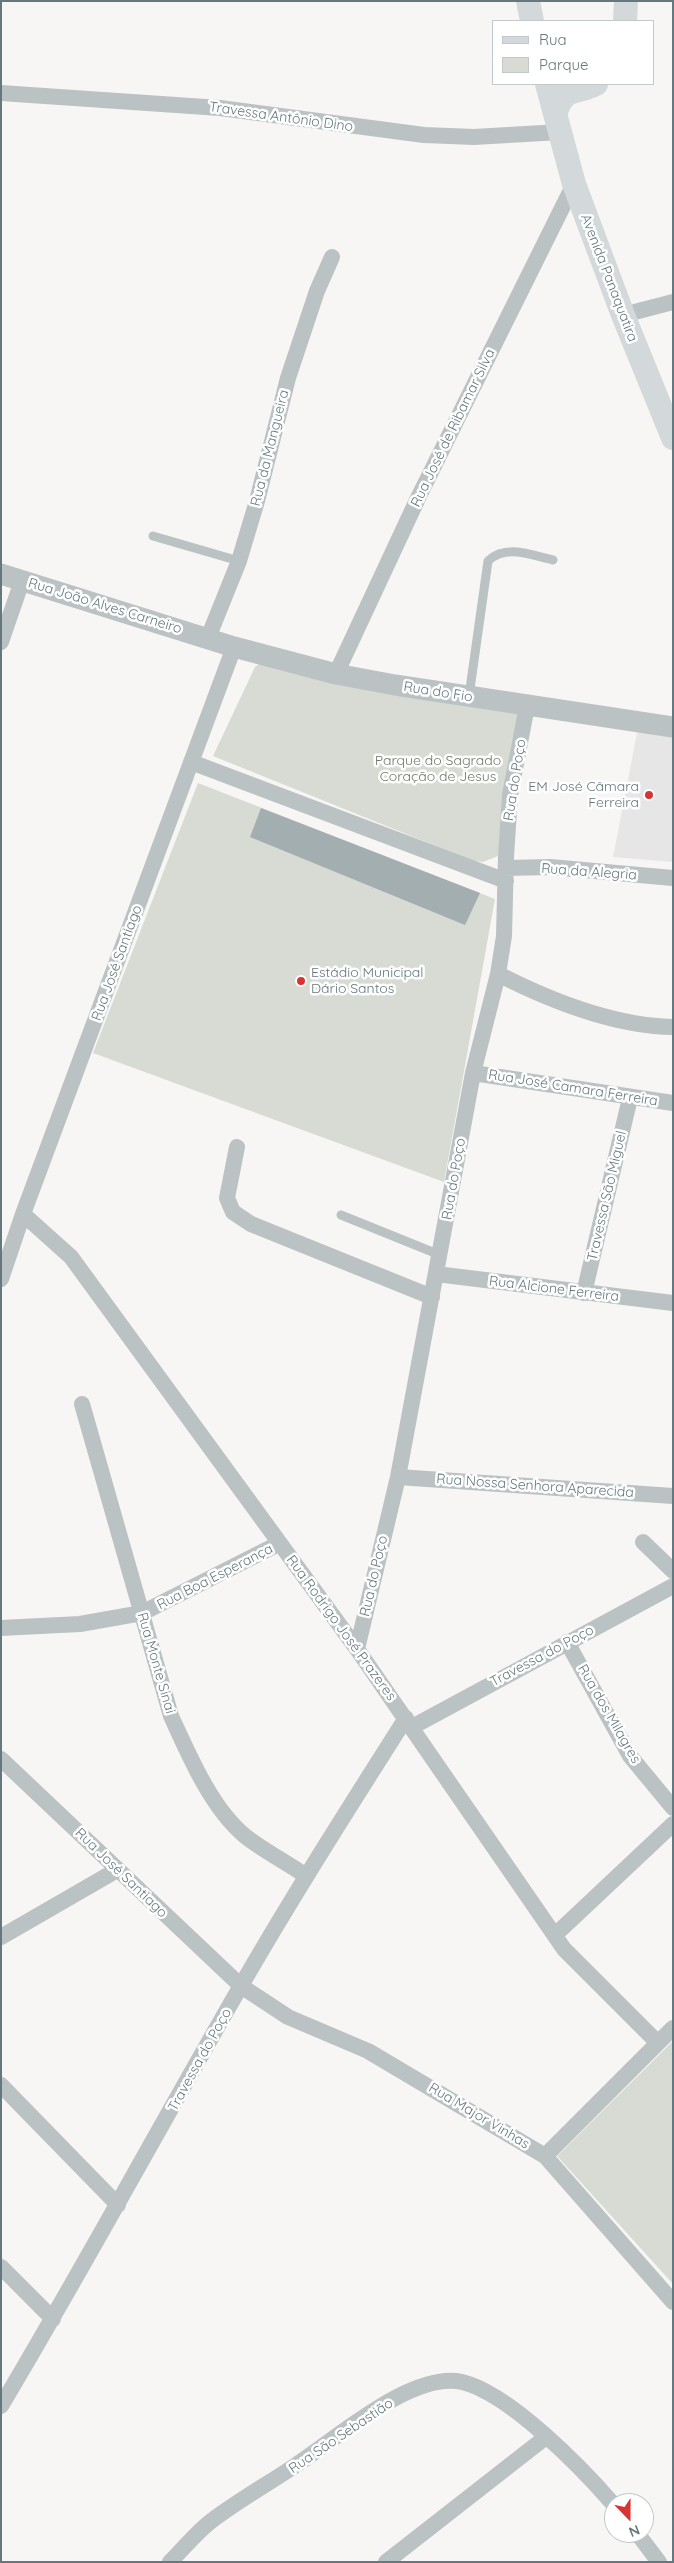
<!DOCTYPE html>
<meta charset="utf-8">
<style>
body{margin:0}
#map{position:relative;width:674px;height:2563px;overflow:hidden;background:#f7f6f4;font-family:Quicksand,sans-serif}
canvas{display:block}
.frame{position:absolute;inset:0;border:2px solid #64787d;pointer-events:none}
.legend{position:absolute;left:492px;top:20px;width:162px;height:65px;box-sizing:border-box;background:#fff;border:1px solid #c1c9cb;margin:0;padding:6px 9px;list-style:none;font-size:15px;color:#64787d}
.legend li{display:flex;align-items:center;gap:10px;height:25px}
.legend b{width:25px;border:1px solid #c1c9cb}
.north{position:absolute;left:604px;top:2493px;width:50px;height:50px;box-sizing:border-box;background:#fff;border:1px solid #c1c9cb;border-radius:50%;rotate:158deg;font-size:14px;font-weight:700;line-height:20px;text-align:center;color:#64787d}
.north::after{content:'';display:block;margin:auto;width:18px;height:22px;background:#d63535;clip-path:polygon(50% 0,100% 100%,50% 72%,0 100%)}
</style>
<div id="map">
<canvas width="674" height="2563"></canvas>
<div class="frame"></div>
<ul class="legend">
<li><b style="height:6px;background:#d3d9da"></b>Rua</li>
<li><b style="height:14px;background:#d8dbd3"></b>Parque</li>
</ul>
<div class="north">N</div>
</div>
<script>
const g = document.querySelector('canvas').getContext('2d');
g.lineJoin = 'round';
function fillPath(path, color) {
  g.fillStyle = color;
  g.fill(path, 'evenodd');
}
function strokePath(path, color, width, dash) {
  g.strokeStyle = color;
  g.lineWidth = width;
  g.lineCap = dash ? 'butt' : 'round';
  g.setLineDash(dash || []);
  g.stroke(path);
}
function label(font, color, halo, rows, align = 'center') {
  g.font = font + ' Quicksand,sans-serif';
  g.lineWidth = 5;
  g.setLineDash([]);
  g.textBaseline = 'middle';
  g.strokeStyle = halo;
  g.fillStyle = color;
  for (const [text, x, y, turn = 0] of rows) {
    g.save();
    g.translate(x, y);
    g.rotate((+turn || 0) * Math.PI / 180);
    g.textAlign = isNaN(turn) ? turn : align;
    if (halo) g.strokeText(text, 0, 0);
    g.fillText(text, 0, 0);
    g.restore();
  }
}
fillPath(new Path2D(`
 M638 728 673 733V862L613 857Z`), '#e5e6e5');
fillPath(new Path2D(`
 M259 664 517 708 522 717 498 856 483 862 473 861 213 756 255 667Z
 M198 783 495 899 444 1182 93 1053Z
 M673 2041V2284L557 2156Z`), '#d8dbd3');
fillPath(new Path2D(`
 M261 808 480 893 465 925 250 837Z`), '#a3aeb1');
strokePath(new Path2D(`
 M153 536 239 561
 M469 696 488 561C506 544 530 555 553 560
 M341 1215 440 1255`), '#bbc2c3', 9);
strokePath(new Path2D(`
 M1 93 220 108 424 135 474 137 560 132
 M623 315 673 302
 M208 638 239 561 257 501 288 378 317 291 332 257
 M1 642 22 581
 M336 674 419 496 574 184
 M191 762 506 881
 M506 868 550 867 673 878
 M498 974C551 1001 613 1026 673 1027
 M473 1073 673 1103
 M237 1147 227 1198 233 1212 251 1224 432 1297
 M23 1214 71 1257 357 1649 564 1949 657 2042
 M436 1274 673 1303
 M1 1279 23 1214 234 647
 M584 1293 630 1098
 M82 1404 171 1716C189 1755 211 1808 245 1836 264 1851 286 1862 306 1876
 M398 1477 673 1496
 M643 1542 673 1571
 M1 1628 80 1624 142 1613 280 1543
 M567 1642 630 1756 673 1808
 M357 1649 398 1477 473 1073 498 974 504 936 506 857 510 795 527 706
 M412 1727 673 1586
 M1 1759 241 1986 288 2017 368 2051 545 2156 673 2302
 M555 1935 673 1824
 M1 1937 117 1870
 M1 2085 118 2205
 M545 2156 673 2028
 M1 2267 53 2319
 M1 2406C84 2267 161 2124 242 1984 294 1894 350 1806 406 1718
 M637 2533 659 2562
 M170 2562C183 2549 196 2533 210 2522 237 2501 268 2484 296 2465 336 2439 412 2371 462 2382 509 2393 582 2468 614 2505
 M386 2562 546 2437`), '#bbc2c3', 16);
strokePath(new Path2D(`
 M1 574 234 647 336 674 395 685 673 727`), '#bbc2c3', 21);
strokePath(new Path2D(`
 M528 1 532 21
 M625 21 626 1
 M547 84 574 184 623 315 673 438
 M555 114C565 85 574 95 596 84`), '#d3d9da', 24);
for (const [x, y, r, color] of [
 [649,795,5,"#d63535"],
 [301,981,5,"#d63535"]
]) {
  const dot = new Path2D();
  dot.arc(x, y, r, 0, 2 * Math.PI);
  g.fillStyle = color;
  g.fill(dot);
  strokePath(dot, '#fff', 2);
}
label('14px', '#64787d', '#fff', [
 ["Travessa Antônio Dino",281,117,8],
 ["Avenida Panaquatira",609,278,69],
 ["Rua José de Ribamar Silva",453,428,-64],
 ["Rua da Mangueira",270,448,-76],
 ["Rua João Alves Carneiro",105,606,17],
 ["Rua do Fio",438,692,9],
 ["Rua do Poço",515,780,-81],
 ["Rua da Alegria",589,872,4],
 ["Rua José Santiago",117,963,-70],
 ["Rua José Camara Ferreira",573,1088,9],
 ["Rua do Poço",454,1179,-80],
 ["Travessa São Miguel",607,1196,-77],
 ["Rua Alcione Ferreira",554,1289,7],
 ["Rua Nossa Senhora Aparecida",535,1486,4],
 ["Rua do Poço",374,1576,-77],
 ["Rua Boa Esperança",215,1577,-27],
 ["Rua Rodrigo José Prazeres",341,1628,54],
 ["Travessa do Poço",542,1656,-28],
 ["Rua Monte Sinai",156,1663,74],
 ["Rua dos Milagres",609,1714,60],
 ["Rua José Santiago",121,1873,44],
 ["Travessa do Poço",200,2060,-61],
 ["Rua Major Vinhas",479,2116,31],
 ["Rua São Sebastião",341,2436,-34]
]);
label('14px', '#6f7a66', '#fff', [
 ["Parque do Sagrado",438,761],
 ["Coração de Jesus",438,777]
]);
label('14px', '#64787d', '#fff', [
 ["EM José Câmara",639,787],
 ["Ferreira",639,803],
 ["Estádio Municipal",311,973,"left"],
 ["Dário Santos",311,989,"left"]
], 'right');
</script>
